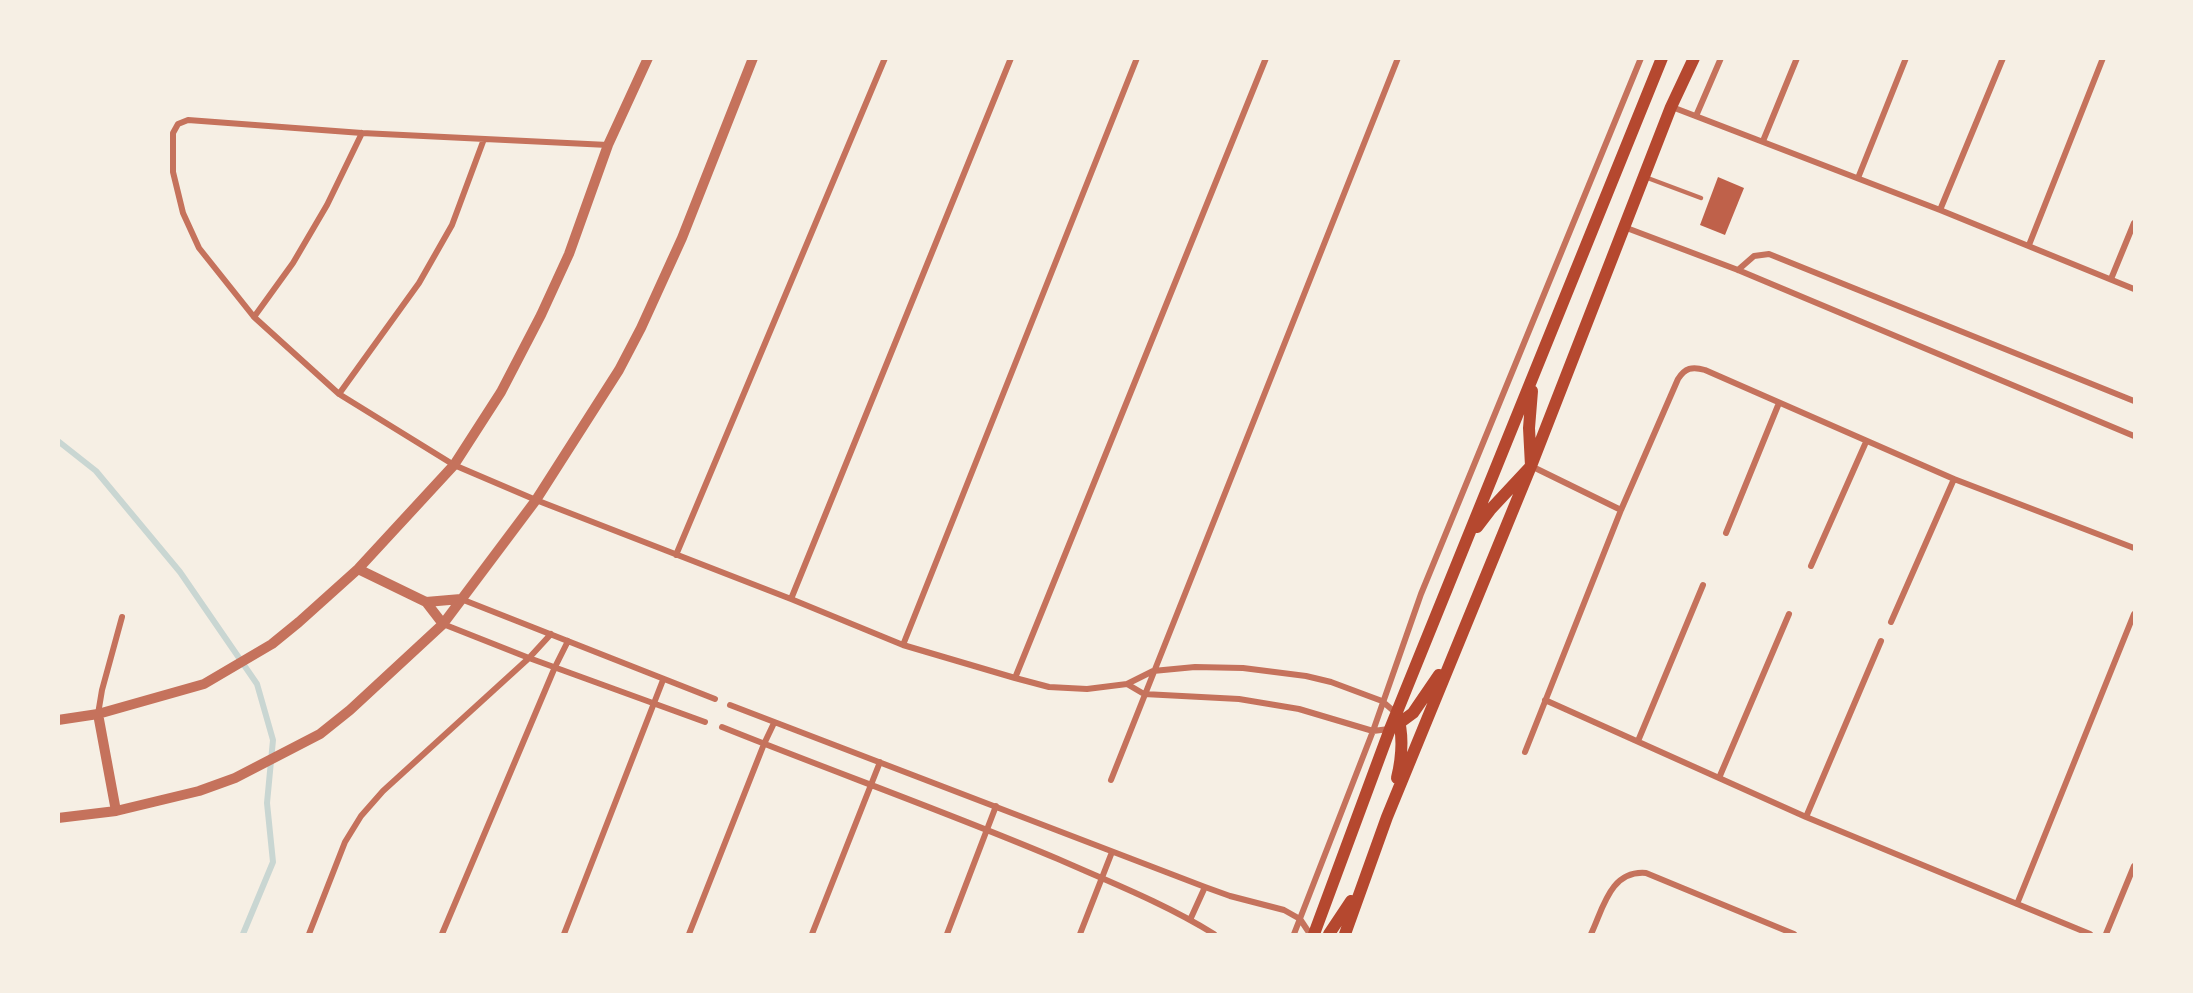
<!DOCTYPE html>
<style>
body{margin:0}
#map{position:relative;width:2193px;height:993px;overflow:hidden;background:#f6efe4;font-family:Inter,sans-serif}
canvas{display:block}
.frame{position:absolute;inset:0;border:60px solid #f6efe4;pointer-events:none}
</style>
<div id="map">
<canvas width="2193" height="993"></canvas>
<div class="frame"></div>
</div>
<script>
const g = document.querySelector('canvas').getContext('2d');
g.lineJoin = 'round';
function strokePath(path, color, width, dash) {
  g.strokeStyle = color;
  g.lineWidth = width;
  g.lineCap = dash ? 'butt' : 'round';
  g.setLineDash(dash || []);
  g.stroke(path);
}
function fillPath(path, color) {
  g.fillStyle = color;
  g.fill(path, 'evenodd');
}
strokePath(new Path2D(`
 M58 441 96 471 180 572 257 684 273 740 267 803 273 862 243 934`), '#c9d6d2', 6);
fillPath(new Path2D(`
 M1718 177 1744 188 1725 235 1700 225Z`), '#bf614a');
strokePath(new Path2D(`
 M1645 177 1701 198`), '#c5725c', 4.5);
strokePath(new Path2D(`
 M1672 107 1940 210 2134 289
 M1696 116 1721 58
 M1763 141 1797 58
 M608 145 362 133 188 120 178 124 173 133V172L183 213 199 248 254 317 339 394 454 465 536 500 791 599 903 645 1015 678 1049 687 1087 689 1127 684 1153 671 1195 667 1243 668 1306 676 1331 682 1382 701 1396 713
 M1858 178 1906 58
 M1940 210 2003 58
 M1624 227 1738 270 2134 436
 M2029 245 2103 58
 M1738 270 1754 256 1769 254 2134 401
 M2111 279 2134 223
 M254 317 293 263 327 205 362 133
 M339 394 419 283 452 225 484 139
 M1531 466 1621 510
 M1726 533 1779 403
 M676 555 885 58
 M1811 566 1866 442
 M461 599 715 699
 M791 599 1011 58
 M1891 622 1954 479
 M443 624 529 658 705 722
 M903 645 1137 58
 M1015 678 1266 58
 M1127 684 1144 694 1239 699 1299 709 1373 731 1389 729
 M1545 700 1806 817 2090 934
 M730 705 1205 887 1230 896 1284 910 1300 919 1310 934
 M98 714 102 690 122 617
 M722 727C834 772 947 812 1058 859 1110 882 1166 904 1214 934
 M1638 741 1703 585
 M1525 752 1621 510 1678 379C1685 368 1692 366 1705 370L1954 479 2134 548
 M1719 778 1789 614
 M1111 780 1398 58
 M1806 817 1881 641
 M2017 904 2134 614
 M1190 920 1205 887
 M309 934 345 842 361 816 383 791 529 658 551 634
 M442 934 555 667 568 641
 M564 934 663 680
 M689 934 764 744 774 723
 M812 934 880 762
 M947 934 996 806
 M1080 934 1112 852
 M1294 934 1373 731 1421 594 1641 58
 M1591 934C1603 909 1610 870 1646 873L1794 934
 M2106 934 2134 866`), '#c5725c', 6);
strokePath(new Path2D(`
 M358 569 426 602 443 624
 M426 602 461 599
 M98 714 116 811
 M58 720 98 714 204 684 272 644 299 622 358 569 454 465 501 392 541 315 569 254 608 145 648 58
 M58 818 116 811 199 791 235 778 320 734 350 710 443 624 536 500 619 370 641 328 682 238 753 58`), '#c5725c', 10);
strokePath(new Path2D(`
 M1477 527 1490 510 1531 466 1529 428 1532 391
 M1394 727 1413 713 1439 675
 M1397 778C1402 757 1404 735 1397 714
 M1314 934 1390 729 1662 58
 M1329 934 1351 901
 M1345 934 1387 817 1531 466 1671 107 1694 58`), '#b5482f', 12);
</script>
